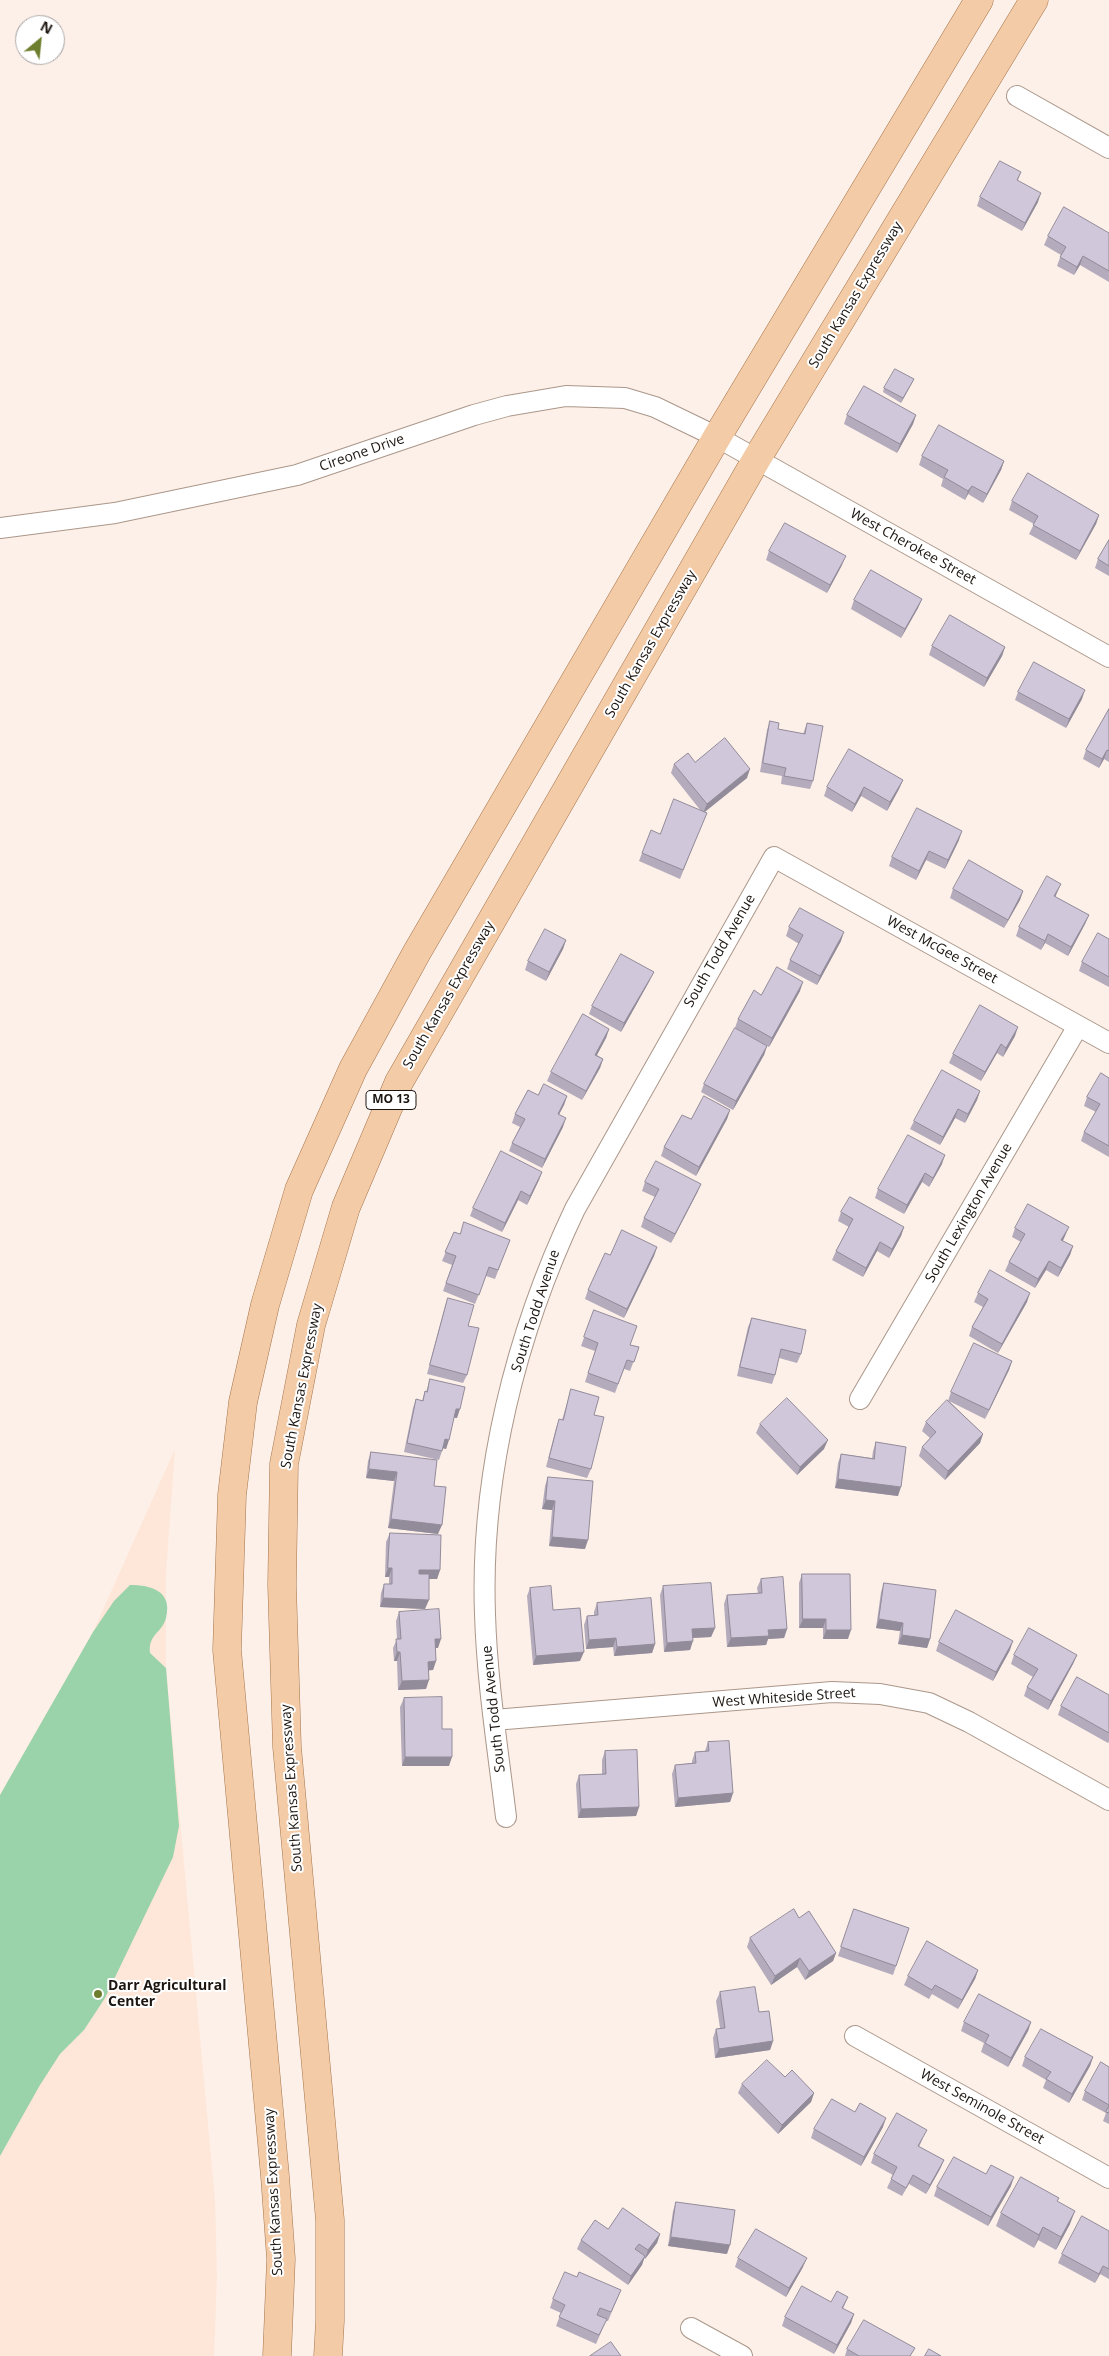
<!DOCTYPE html>
<style>
body{margin:0}
#map{position:relative;width:1109px;height:2356px;overflow:hidden;background:#fdf0e8;font-family:"Open Sans",sans-serif}
canvas{display:block}
.north{position:absolute;left:15px;top:15px;width:50px;height:50px;box-sizing:border-box;background:#fff;border:1px solid #a4a19f;border-radius:50%;rotate:28deg;font-size:14px;font-weight:700;line-height:20px;text-align:center;color:#1c1510}
.north::after{content:'';display:block;margin:auto;width:18px;height:22px;background:#6d7f2e;clip-path:polygon(50% 0,100% 100%,50% 72%,0 100%)}
</style>
<div id="map">
<canvas width="1109" height="2356"></canvas>
<div class="north">N</div>
</div>
<script>
const g = document.querySelector('canvas').getContext('2d');
g.lineJoin = 'round';
function fillPath(path, color) {
  g.fillStyle = color;
  g.fill(path, 'evenodd');
}
function strokePath(path, color, width, dash) {
  g.strokeStyle = color;
  g.lineWidth = width;
  g.lineCap = dash ? 'butt' : 'round';
  g.setLineDash(dash || []);
  g.stroke(path);
}
function label(font, color, halo, rows, align = 'center') {
  g.font = font + ' "Open Sans",sans-serif';
  g.lineWidth = 4;
  g.setLineDash([]);
  g.textBaseline = 'middle';
  g.strokeStyle = halo;
  g.fillStyle = color;
  for (const [text, x, y, turn = 0] of rows) {
    g.save();
    g.translate(x, y);
    g.rotate((+turn || 0) * Math.PI / 180);
    g.textAlign = isNaN(turn) ? turn : align;
    if (halo) g.strokeText(text, 0, 0);
    g.fillText(text, 0, 0);
    g.restore();
  }
}
fillPath(new Path2D(`
 M175 1449 166 1573V1668L215 2200 217 2277 214 2356H0V1795L93 1632Z`), '#fee7d8');
fillPath(new Path2D(`
 M130 1585C151 1585 173 1591 166 1618 162 1633 148 1634 150 1653L166 1668 179 1826 173 1857 105 1998 84 2030 60 2054 40 2085 0 2156V1795L93 1632 114 1601Z`), '#9ad2aa');
const street = new Path2D(`
 M1017 96 1109 148
 M0 528 115 513 297 475 474 415 507 406 566 396 625 398 655 407 717 437 1109 657
 M860 1399 1078 1026
 M494 1720 832 1692 880 1694 929 1703 969 1722 1109 1800
 M506 1817C498 1750 487 1682 485 1614 480 1476 516 1333 575 1209L774 857 1109 1043
 M855 2036 1109 2178
 M691 2328 742 2356`);
const primary = new Path2D(`
 M277 2356 281 2259 275 2176 227 1650 232 1495 243 1402 265 1305 299 1190 353 1069 417 952 717 437 979 0
 M328 2356 330 2321V2220L287 1747 282 1585 284 1464 311 1325 346 1207 399 1082 756 460 1034 0`);
strokePath(street, '#ab978a', 22);
strokePath(primary, '#a4754c', 29);
strokePath(street, '#fff', 20);
strokePath(primary, '#f4cba7', 28);
fillPath(new Path2D(`
 M1021 172 1018 180 1038 202 1022 231 977 206 980 197Z
 M1109 233V282L1080 265 1074 275 1057 266 1061 255 1044 245 1048 236Z
 M914 379 901 403 883 392 884 388Z
 M847 415H916L913 424 897 453 844 424Z
 M922 456 1004 461 1001 470 983 503 968 494 965 500 941 486 943 479 919 465Z
 M1012 501 1099 515 1096 524 1076 560 1029 534 1034 524 1009 510Z
 M1109 540V576L1095 568 1098 559Z
 M769 551 842 565 827 593 766 560Z
 M922 599 918 608 901 638 851 609 854 600Z
 M932 646 1005 647 1002 656 984 687 929 655Z
 M1018 692 1082 699 1066 728 1015 700Z
 M1109 709V762L1104 759 1099 768 1083 759 1086 750Z
 M770 721 778 729 803 734 807 723 813 781 810 789 781 784 782 776 760 772 767 730Z
 M695 762 747 778 705 812 707 813 703 822 680 879 639 861 642 853 660 834 701 811 671 773 674 764Z
 M903 780 899 789 887 811 861 796 852 812 824 796 827 787Z
 M959 840 945 869 926 860 916 880 889 866 892 857Z
 M953 889 1023 891 1020 900 1004 928 950 898Z
 M1057 893 1055 897 1089 915 1085 924 1068 956 1045 943 1041 950 1016 936 1019 927Z
 M789 927 841 941 817 985 787 969 790 960 799 944 786 936Z
 M1109 939V987L1079 971 1082 962Z
 M566 940 563 949 546 981 525 970 528 961Z
 M650 980 621 1032 589 1014 592 1006Z
 M800 991 769 1047 735 1028 738 1019 761 995Z
 M609 1029 606 1038 597 1055 603 1059 600 1068 582 1100 547 1081 551 1072Z
 M1015 1036 1003 1057 997 1053 981 1081 949 1063 953 1054Z
 M767 1046 764 1055 733 1110 701 1092 704 1084Z
 M1109 1078V1157L1081 1141 1084 1132 1096 1112 1084 1106 1087 1097Z
 M980 1091 977 1100 965 1123 955 1118 940 1145 910 1129 914 1121Z
 M538 1095 567 1096 564 1105 559 1115 563 1127 542 1168 509 1151 512 1143 520 1127 512 1123 515 1114Z
 M730 1110 727 1119 696 1176 661 1156 664 1147Z
 M942 1164 929 1187 922 1182 904 1214 875 1198 878 1189Z
 M542 1172 539 1180 527 1205 518 1200 502 1232 470 1216 473 1208Z
 M645 1182 701 1184 697 1193 671 1243 641 1227 644 1218 655 1197 642 1191Z
 M841 1212 904 1227 901 1236 889 1258 877 1251 863 1277 832 1260 836 1251 849 1227 838 1221Z
 M1015 1228 1065 1236 1063 1241 1073 1246 1070 1255 1058 1277 1046 1270 1035 1288 1005 1271 1009 1262 1021 1242 1012 1237Z
 M454 1232 460 1234 510 1240 495 1279 486 1276 475 1304 443 1291 452 1265 442 1261Z
 M657 1247 654 1256 624 1318 585 1299 588 1290 610 1255Z
 M978 1293 1027 1302 998 1353 969 1336 972 1327 983 1307 974 1302Z
 M448 1298 468 1326 467 1375 463 1383 427 1374 445 1307Z
 M594 1310 630 1345 639 1347 630 1371 624 1369 615 1393 585 1382 595 1351 581 1346Z
 M752 1318 801 1354 797 1363 779 1358 775 1375 772 1384 737 1376 748 1327Z
 M1012 1361 1009 1370 985 1419 949 1401 983 1434 980 1443 945 1480 919 1456 922 1447 930 1438 922 1431 926 1422 948 1401 951 1392Z
 M430 1379 457 1418H454L446 1449 443 1448 439 1460 404 1452 413 1408 416 1399 422 1401 425 1391 426 1392Z
 M571 1389 594 1415 591 1469 587 1478 546 1467 556 1428 559 1419 562 1420Z
 M760 1424 824 1449 797 1475 756 1433Z
 M876 1442 898 1496 835 1488 838 1463 841 1454 872 1458 873 1451Z
 M371 1452 434 1486 438 1534 388 1528 394 1481 366 1478 368 1461Z
 M548 1477 585 1549 549 1546 552 1510 542 1509 545 1486Z
 M390 1533 440 1570 437 1579H429L425 1609 380 1607 381 1593 384 1584H389V1577H385L386 1542Z
 M802 1574 848 1639H823V1628H799V1583Z
 M761 1579 787 1629 784 1638 768 1639 766 1645 727 1647 724 1604 727 1595 758 1593 757 1588Z
 M884 1583 930 1639 927 1648 898 1644 900 1631 876 1628 881 1592Z
 M663 1586 715 1628 711 1637 693 1638 690 1650 664 1652 660 1595Z
 M530 1588 553 1610 580 1661 533 1665 527 1596Z
 M597 1603 655 1644 652 1653 614 1656 613 1647 586 1649 584 1625 587 1616 594 1615V1612Z
 M399 1612 438 1648H435L436 1661 433 1670H428L426 1689 398 1690 397 1661H394L393 1648 397 1639 396 1621Z
 M939 1642 1010 1650 993 1681 936 1651Z
 M1014 1655H1077L1073 1664 1048 1710 1024 1696 1027 1687 1033 1677 1011 1664Z
 M1109 1695V1742L1108 1743 1058 1715 1061 1706Z
 M404 1698 449 1766H402L400 1707Z
 M708 1742 733 1793 730 1802 675 1807 672 1774 675 1765 692 1763V1761L695 1752 705 1751Z
 M605 1751 639 1807 636 1816 578 1818 576 1784 579 1775 602 1774V1760Z
 M854 1909 909 1928 893 1975 838 1956Z
 M799 1918 836 1953 833 1961 805 1980 797 1967 771 1985 747 1947 750 1938Z
 M978 1970 975 1979 958 2009 932 1994 929 1999 904 1985 908 1976Z
 M720 1992 759 2012 773 2041 770 2050 715 2058 713 2038 716 2029 720 2028 716 2001Z
 M964 2022H1031L1028 2031 1008 2067 981 2052 984 2043 961 2031Z
 M1025 2057H1093L1090 2066 1069 2103 1043 2088 1046 2080 1022 2066Z
 M1109 2067V2124L1103 2121 1106 2113 1082 2100 1085 2091Z
 M785 2077 814 2093 811 2102 778 2134 738 2093 742 2084Z
 M855 2112 883 2127 861 2166 811 2138 814 2129Z
 M923 2138 919 2147 944 2160 940 2169 926 2194 909 2184 902 2196 887 2188 893 2175 871 2163 874 2154Z
 M986 2174 1011 2186 988 2226 934 2196 937 2187Z
 M676 2202 727 2254 668 2246 673 2211Z
 M1058 2202 1070 2224 1056 2250 1038 2240 1034 2248 996 2226 1001 2213Z
 M608 2229 660 2234 657 2243 645 2259 644 2258 642 2265 628 2285 577 2249 581 2240Z
 M1109 2231V2279L1100 2274 1095 2283 1058 2263 1062 2254Z
 M738 2258 803 2267 786 2297 735 2267Z
 M577 2277 621 2290 608 2321H606L596 2344 556 2326 561 2313 550 2308 553 2299Z
 M848 2297 843 2309 854 2314 851 2323 834 2354 782 2326 785 2317Z
 M847 2349 912 2356H845Z`), '#b4abbc');
fillPath(new Path2D(`
 M1041 193 1038 202 1022 231 1025 223Z
 M1083 256 1080 265 1074 275 1077 267Z
 M914 379 912 383 901 403 903 398Z
 M916 415 913 424 897 453 900 444Z
 M1004 461 1001 470 983 503 987 494Z
 M972 486 965 500 968 491Z
 M1099 515 1096 524 1076 560 1080 551Z
 M846 556 842 565 827 593 830 585Z
 M922 599 918 608 901 638 905 629Z
 M1005 647 1002 656 984 687 987 678Z
 M1085 690 1082 699 1066 728 1069 719Z
 M1107 750 1104 759 1099 768 1102 759Z
 M750 769 747 778 703 813 707 804Z
 M903 780 899 789 887 811 890 802Z
 M864 787 861 796 852 812 855 804Z
 M962 831 959 840 945 869 948 860Z
 M929 851 926 860 916 880 919 871Z
 M1061 884 1057 893 1051 905 1054 896Z
 M1023 891 1020 900 1004 928 1008 920Z
 M1089 915 1085 924 1068 956 1071 947Z
 M844 932 841 941 817 985 820 976Z
 M1048 934 1045 943 1041 950 1045 941Z
 M566 940 563 949 546 981 549 972Z
 M654 972 650 980 621 1032 624 1023Z
 M803 982 800 991 769 1047 772 1038Z
 M1018 1027 1015 1036 1003 1057 1006 1048Z
 M609 1029 606 1038 592 1064 595 1055Z
 M1001 1044 997 1053 981 1081 985 1072Z
 M767 1046 764 1055 733 1110 736 1101Z
 M603 1059 600 1068 582 1100 586 1091Z
 M980 1091 977 1100 965 1123 968 1114Z
 M567 1096 564 1105 554 1123 558 1114Z
 M958 1109 955 1118 940 1145 943 1137Z
 M730 1110 727 1119 696 1176 699 1167Z
 M566 1118 563 1127 542 1168 545 1159Z
 M945 1155 942 1164 929 1187 933 1178Z
 M542 1172 539 1180 527 1205 530 1196Z
 M925 1173 922 1182 904 1214 907 1205Z
 M701 1184 697 1193 671 1243 675 1234Z
 M521 1191 518 1200 502 1232 505 1223Z
 M904 1227 901 1236 889 1258 892 1249Z
 M1069 1227 1065 1236 1058 1249 1061 1240Z
 M880 1242 877 1251 863 1277 866 1268Z
 M1073 1246 1070 1255 1058 1277 1061 1268Z
 M657 1247 654 1256 624 1318 627 1309Z
 M1049 1261 1046 1270 1035 1288 1038 1279Z
 M1030 1293 1027 1302 998 1353 1002 1344Z
 M1012 1361 1009 1370 985 1419 989 1410Z
 M456 1409H460L457 1418 452 1417Z
 M983 1434 980 1443 945 1480 948 1471Z
 M445 1439 449 1440 446 1449 442 1448Z
 M828 1440 824 1449 797 1475 800 1467Z
 M369 1469 397 1472 394 1481 366 1478Z
 M838 1479 901 1487 898 1496 835 1488Z
 M546 1500 555 1501 552 1510 542 1509Z
 M391 1519 442 1525 438 1534 388 1528Z
 M552 1537 588 1540 585 1549 549 1546Z
 M388 1568H392L389 1577H385Z
 M419 1570H440L437 1579H416Z
 M383 1598 429 1600 425 1609 380 1607Z
 M803 1619H826L823 1628H799Z
 M879 1619 903 1623 900 1631 876 1628Z
 M715 1628 711 1637 689 1638 692 1629Z
 M787 1629 784 1638 768 1639 766 1645 727 1647 731 1638 768 1630Z
 M826 1630H851L848 1639H823Z
 M902 1635 930 1639 927 1648 898 1644Z
 M616 1638 613 1647 586 1649 589 1640Z
 M435 1639H441L438 1648H432Z
 M693 1641 690 1650 664 1652 667 1643Z
 M1013 1641 1010 1650 993 1681 996 1672Z
 M655 1644 652 1653 614 1656 617 1647Z
 M397 1652H400L397 1661H394Z
 M584 1652 580 1661 533 1665 536 1656Z
 M1077 1655 1073 1664 1048 1710 1051 1701Z
 M436 1661 433 1670 425 1671 428 1662Z
 M429 1680 426 1689 398 1690 402 1681Z
 M405 1757H452L449 1766H402Z
 M733 1793 730 1802 675 1807 678 1798Z
 M639 1807 636 1816 578 1818 581 1809Z
 M836 1953 833 1961 805 1980 809 1971Z
 M800 1958 797 1967 771 1985 775 1976Z
 M978 1970 975 1979 958 2009 962 2000Z
 M1031 2022 1028 2031 1008 2067 1011 2058Z
 M773 2041 770 2050 715 2058 719 2049Z
 M1093 2057 1090 2066 1069 2103 1072 2094Z
 M814 2093 811 2102 778 2134 782 2125Z
 M886 2118 883 2127 861 2166 864 2157Z
 M944 2160 940 2169 926 2194 930 2185Z
 M1014 2177 1011 2186 988 2226 991 2217Z
 M1075 2211 1070 2224 1056 2250 1061 2237Z
 M1043 2227 1038 2240 1034 2248 1039 2235Z
 M660 2234 657 2243 645 2259 648 2250Z
 M671 2237 730 2245 727 2254 668 2246Z
 M645 2256 642 2265 628 2285 631 2276Z
 M807 2258 803 2267 786 2297 789 2288Z
 M1103 2266 1100 2274 1095 2283 1099 2274Z
 M854 2314 851 2323 834 2354 837 2345Z`), '#928b99');
const building = new Path2D(`
 M1000 161 1021 172 1017 180 1041 193 1025 223 980 197Z
 M1064 207 1109 233V271L1083 256 1077 267 1060 257 1066 247 1048 236Z
 M895 369 914 379 903 398 884 388Z
 M864 386 916 415 900 444 847 415Z
 M939 425 1004 461 987 494 972 486 968 491 944 477 948 470 922 456Z
 M1028 473 1099 515 1080 551 1033 525 1038 516 1012 501Z
 M785 523 846 556 830 585 769 551Z
 M1109 540V566L1098 559Z
 M871 570 922 599 905 629 854 600Z
 M950 615 1005 647 987 678 932 646Z
 M1034 662 1085 690 1069 719 1018 692Z
 M1109 709V751L1107 750 1102 759 1086 750Z
 M770 721 779 723 778 729 805 734 807 723 823 726 813 781 784 776 786 768 763 763Z
 M725 738 750 769 707 804 674 764 688 753 695 762Z
 M849 749 903 780 890 802 864 787 855 804 827 787Z
 M674 799 707 813 683 870 642 853 651 830 660 834Z
 M917 808 962 831 948 860 929 851 919 871 892 857Z
 M969 860 1023 891 1008 920 953 889Z
 M1047 876 1061 884 1054 896 1089 915 1071 947 1048 934 1045 941 1019 927Z
 M800 908 844 932 820 976 790 960 803 935 789 927Z
 M545 929 566 940 549 972 528 961Z
 M1098 933 1109 939V977L1082 962Z
 M621 954 654 972 624 1023 592 1006Z
 M777 967 803 982 772 1038 738 1019 754 990 761 995Z
 M980 1005 1018 1027 1006 1048 1001 1044 985 1072 953 1054Z
 M583 1014 609 1029 595 1055 603 1059 586 1091 551 1072Z
 M735 1028 767 1046 736 1101 704 1084Z
 M942 1070 980 1091 968 1114 958 1109 943 1137 914 1121Z
 M1101 1073 1109 1078V1146L1084 1132 1100 1104 1087 1097Z
 M544 1084 567 1096 558 1114 566 1118 545 1159 512 1143 525 1119 515 1114 528 1090 538 1095Z
 M704 1096 730 1110 699 1167 664 1147 682 1115 691 1119Z
 M908 1135 945 1155 933 1178 925 1173 907 1205 878 1189Z
 M501 1151 542 1172 530 1196 521 1191 505 1223 473 1208Z
 M656 1161 701 1184 675 1234 644 1218 659 1189 645 1182Z
 M850 1197 904 1227 892 1249 880 1242 866 1268 836 1251 853 1219 841 1212Z
 M1028 1204 1069 1227 1061 1240 1073 1246 1061 1268 1049 1261 1038 1279 1009 1262 1025 1234 1015 1228Z
 M464 1222 510 1240 498 1270 489 1267 479 1295 446 1283 456 1256 445 1252 454 1232 460 1234Z
 M622 1230 657 1247 627 1309 588 1290 605 1253 610 1255Z
 M990 1270 1030 1293 1002 1344 972 1327 988 1299 978 1293Z
 M448 1298 474 1305 468 1326 479 1328 467 1375 430 1365Z
 M594 1310 637 1326 630 1345 639 1347 634 1362 627 1360 618 1384 588 1373 598 1343 584 1337Z
 M752 1318 806 1330 801 1354 781 1349 775 1375 740 1367Z
 M974 1343 1012 1361 989 1410 951 1392Z
 M430 1379 465 1387 460 1409H456L449 1440 445 1439 442 1451 407 1443 416 1399 423 1401 425 1391 427 1392Z
 M571 1389 599 1397 594 1415 604 1417 591 1469 549 1458 559 1419 563 1420Z
 M787 1398 828 1440 800 1467 760 1424Z
 M947 1400 983 1434 948 1471 922 1447 936 1432 926 1422Z
 M876 1442 906 1447 901 1487 838 1479 841 1454 874 1459Z
 M371 1452 437 1460 434 1486 446 1487 442 1525 391 1519 397 1472 369 1469Z
 M548 1477 593 1481 588 1540 552 1537 555 1501 546 1500Z
 M390 1533 441 1535 440 1570H419V1574H429V1600L383 1598 384 1584H392V1568H388Z
 M802 1574H850L851 1630H826V1619H803Z
 M783 1577 787 1629 768 1630 769 1636 731 1638 727 1595 762 1593 761 1579Z
 M711 1583 715 1628 692 1629 693 1641 667 1643 663 1586Z
 M884 1583 936 1590 930 1639 902 1635 903 1623 879 1619Z
 M551 1586 553 1610 580 1608 584 1652 536 1656 530 1588Z
 M651 1598 655 1644 617 1647 616 1638 589 1640 587 1616 598 1615 597 1603Z
 M439 1609 441 1639H435L436 1661 428 1662 429 1680 402 1681 400 1652H397L396 1639H401L399 1612Z
 M956 1610 1013 1641 996 1672 939 1642Z
 M1029 1628 1077 1655 1051 1701 1027 1687 1038 1669 1014 1655Z
 M1077 1677 1109 1695V1733L1061 1706Z
 M442 1697V1729H452V1757H405L404 1698Z
 M729 1741 733 1793 678 1798 675 1765 696 1763 695 1752 709 1751 708 1742Z
 M637 1750 639 1807 581 1809 579 1775 606 1774 605 1751Z
 M794 1909 799 1918 809 1911 836 1953 809 1971 800 1958 775 1976 750 1938Z
 M854 1909 909 1928 896 1966 841 1947Z
 M927 1941 978 1970 962 2000 935 1985 932 1990 908 1976Z
 M755 1987 759 2012 769 2011 773 2041 719 2049 716 2029 725 2028 720 1992Z
 M979 1994 1031 2022 1011 2058 985 2043 989 2035 964 2022Z
 M1041 2029 1093 2057 1072 2094 1046 2079 1051 2072 1025 2057Z
 M767 2060 785 2077 792 2070 814 2093 782 2125 742 2084Z
 M1101 2062 1109 2067V2105L1085 2091Z
 M832 2099 855 2112 860 2103 886 2118 864 2157 814 2129Z
 M1109 2106V2113L1106 2112Z
 M897 2113 927 2130 918 2146 944 2160 930 2185 913 2175 906 2188 891 2179 897 2167 874 2154Z
 M954 2157 986 2174 991 2165 1014 2177 991 2217 937 2187Z
 M1021 2177 1059 2198 1057 2201 1075 2211 1061 2237 1043 2227 1039 2235 1001 2213Z
 M676 2202 735 2210 730 2245 671 2237Z
 M623 2208 660 2234 648 2250 639 2244 635 2249 645 2256 631 2276 581 2240 595 2220 608 2229Z
 M1082 2216 1109 2231V2269L1103 2266 1099 2274 1062 2254Z
 M756 2229 807 2258 789 2288 738 2258Z
 M565 2272 577 2277 579 2272 621 2290 611 2312 600 2308 597 2315 607 2319 599 2335 559 2317 565 2305 553 2299Z
 M802 2286 831 2302 837 2291 848 2297 842 2308 854 2314 837 2345 785 2317Z
 M864 2320 915 2348 910 2356H859L847 2349Z
 M611 2342 621 2356H590Z
 M929 2349 941 2356H925Z`);
fillPath(building, '#d1c7db');
strokePath(building, '#928b99', 1);
for (const [x, y, r, color] of [
 [98,1994,5,"#6d7f2e"]
]) {
  const dot = new Path2D();
  dot.arc(x, y, r, 0, 2 * Math.PI);
  g.fillStyle = color;
  g.fill(dot);
  strokePath(dot, '#fff', 2);
}
for (const [x, y, w] of [
 [391,1100,50]
]) {
  const box = new Path2D();
  box.roundRect(x - w / 2, y - 9.5, w, 19, 4);
  g.fillStyle = '#fff';
  g.fill(box);
  strokePath(box, '#1c1510', 1);
}
label('bold 12px', '#1c1510', null, [
 ["MO 13",391,1100]
]);
label('14px', '#1c1510', '#fff', [
 ["South Kansas Expressway",856,295,-59],
 ["Cireone Drive",362,453,-19],
 ["West Cherokee Street",913,547,29],
 ["South Kansas Expressway",651,644,-60],
 ["West McGee Street",942,950,29],
 ["South Todd Avenue",720,951,-60],
 ["South Kansas Expressway",449,995,-60],
 ["South Lexington Avenue",969,1213,-60],
 ["South Todd Avenue",536,1311,-72],
 ["South Kansas Expressway",302,1386,-79],
 ["West Whiteside Street",784,1698,-4],
 ["South Todd Avenue",494,1709,-96],
 ["South Kansas Expressway",292,1788,-94],
 ["West Seminole Street",982,2107,29],
 ["South Kansas Expressway",274,2192,-93]
]);
label('bold 14px', '#1c1510', '#fff', [
 ["Darr Agricultural",108,1986],
 ["Center",108,2002]
], 'left');
</script>
